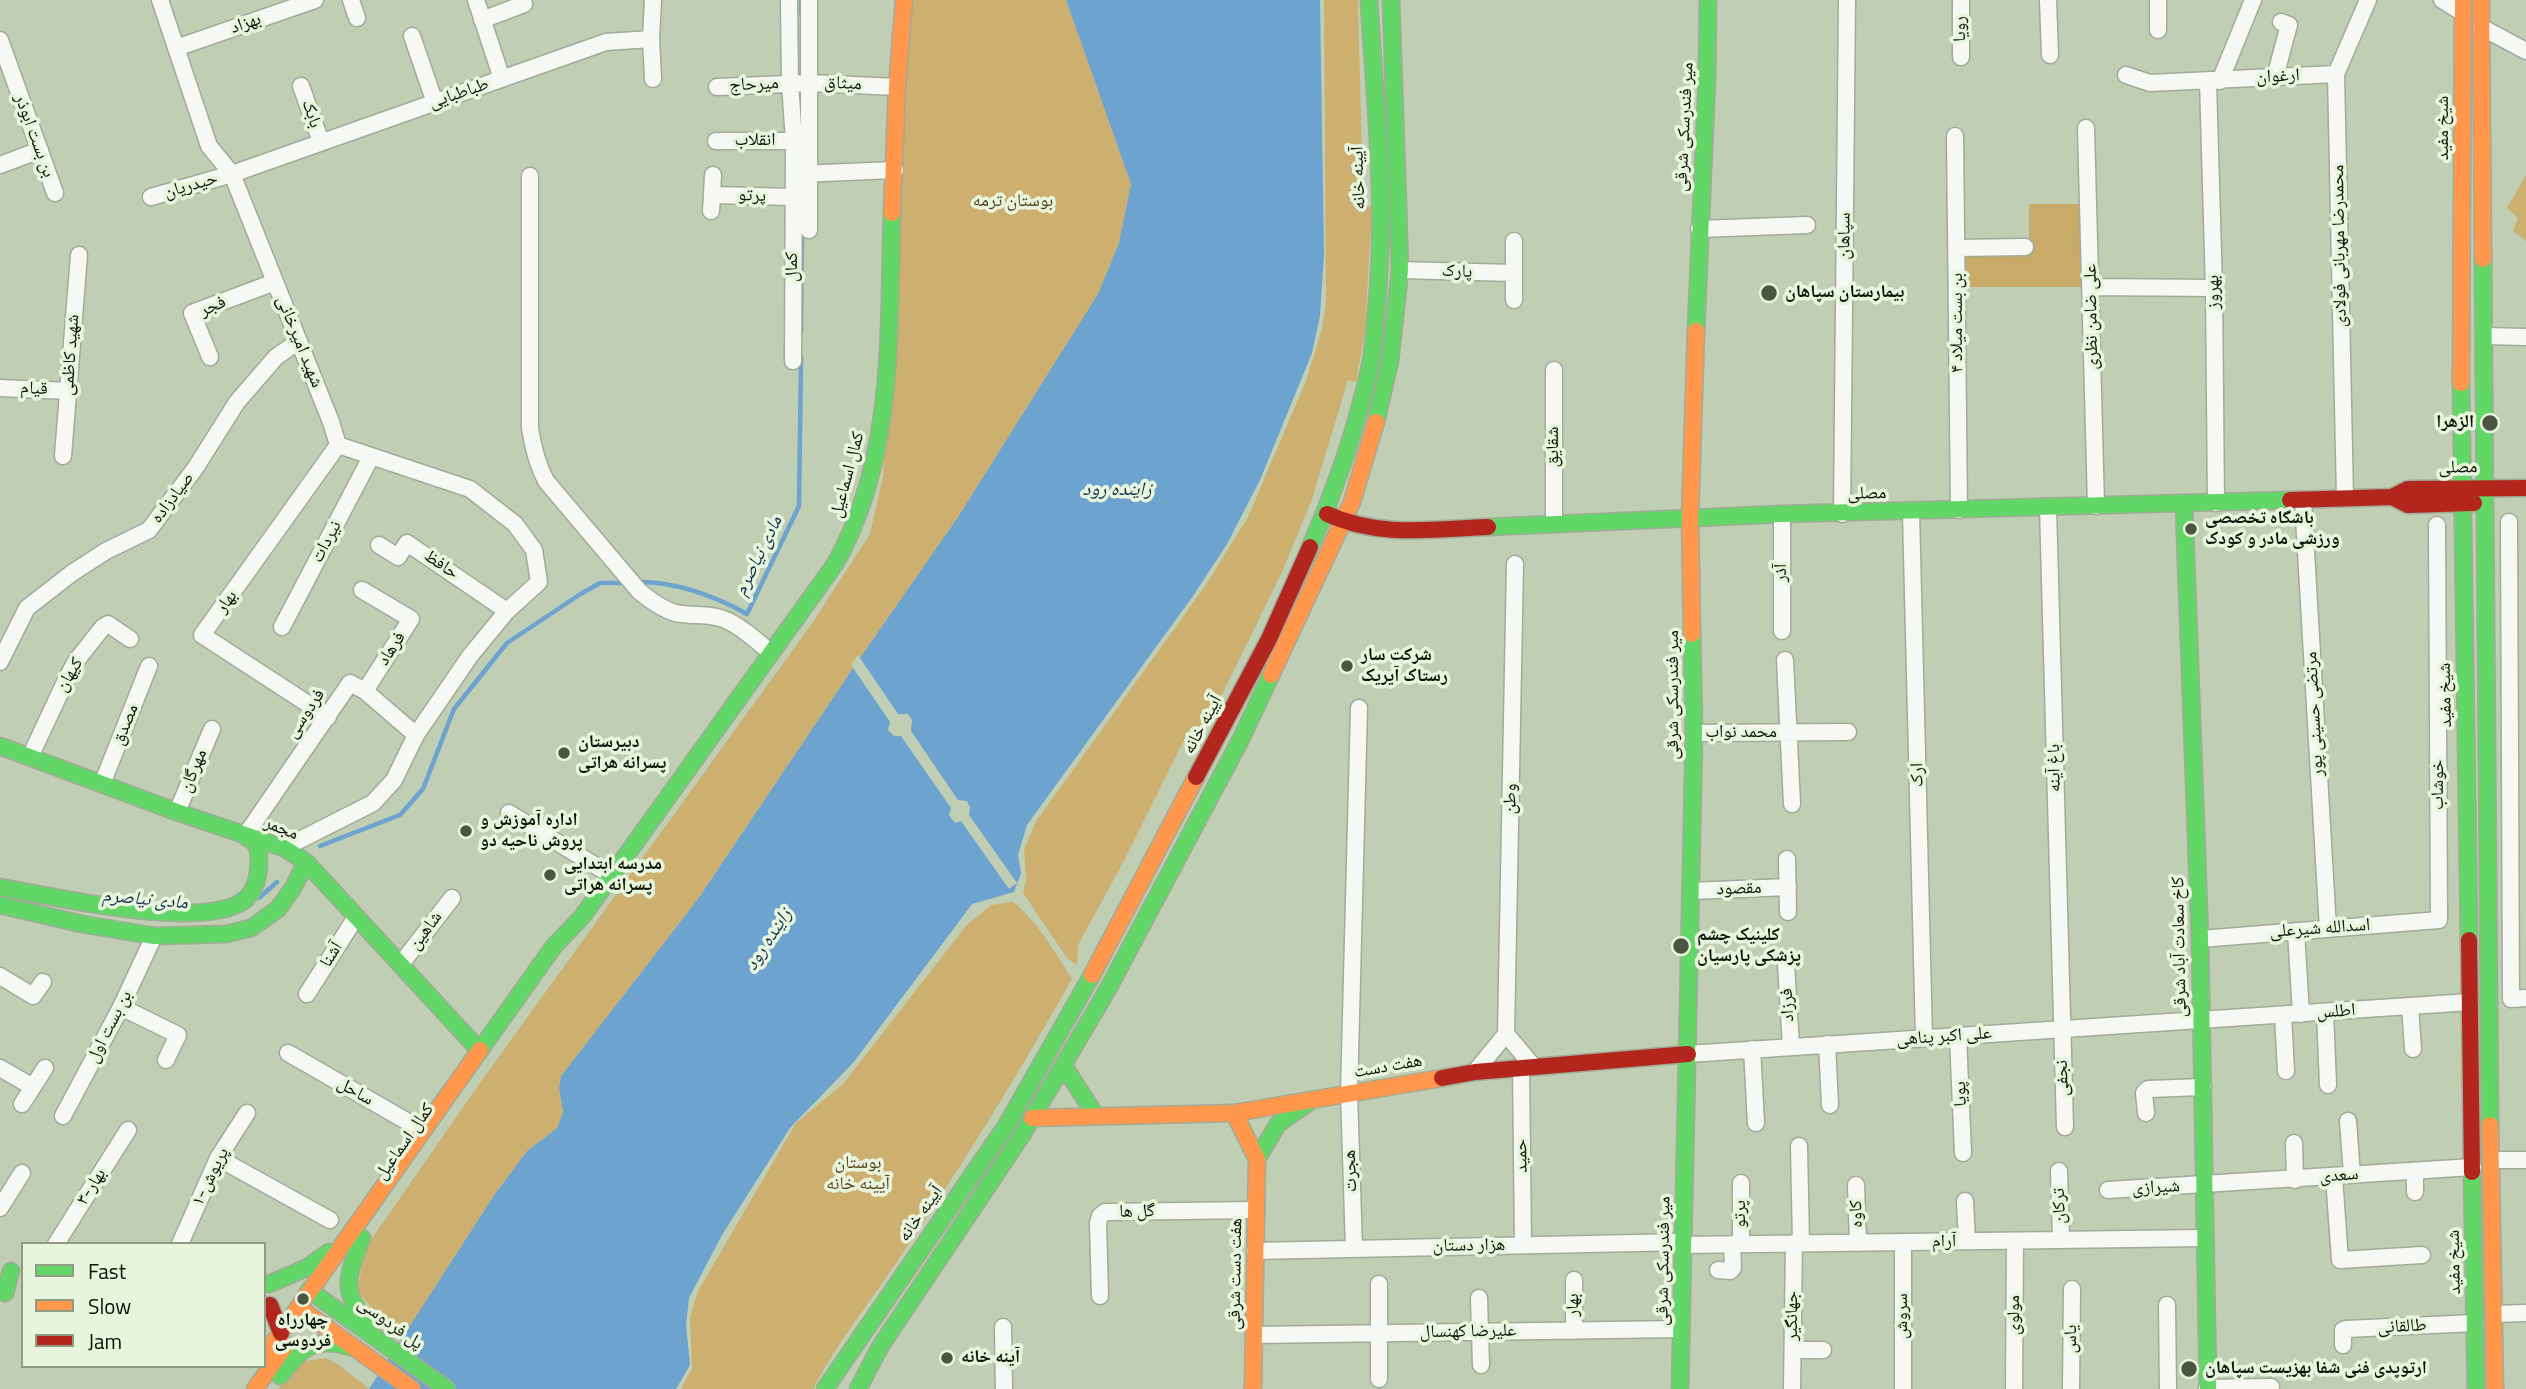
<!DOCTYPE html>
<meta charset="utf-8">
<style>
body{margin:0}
#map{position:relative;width:2526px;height:1389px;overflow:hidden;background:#c0ceb4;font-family:"Titillium Web",sans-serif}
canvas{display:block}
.legend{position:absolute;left:21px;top:1242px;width:245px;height:126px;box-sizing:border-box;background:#e8f5dd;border:2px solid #909b86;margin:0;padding:9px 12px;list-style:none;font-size:21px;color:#0b1404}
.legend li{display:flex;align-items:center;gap:14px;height:35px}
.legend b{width:35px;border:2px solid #909b86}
</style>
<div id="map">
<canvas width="2526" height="1389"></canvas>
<ul class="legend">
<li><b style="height:9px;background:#63d668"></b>Fast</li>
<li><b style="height:9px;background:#ff974d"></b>Slow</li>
<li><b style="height:9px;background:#b3261e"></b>Jam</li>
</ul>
</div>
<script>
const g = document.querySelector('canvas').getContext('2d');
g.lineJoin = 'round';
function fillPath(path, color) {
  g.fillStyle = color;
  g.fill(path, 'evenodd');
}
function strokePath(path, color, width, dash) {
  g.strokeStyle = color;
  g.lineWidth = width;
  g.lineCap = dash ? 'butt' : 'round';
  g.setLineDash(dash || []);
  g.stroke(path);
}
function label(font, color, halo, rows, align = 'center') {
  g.font = font + ' "Titillium Web","Noto Naskh Arabic",sans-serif';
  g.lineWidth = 7;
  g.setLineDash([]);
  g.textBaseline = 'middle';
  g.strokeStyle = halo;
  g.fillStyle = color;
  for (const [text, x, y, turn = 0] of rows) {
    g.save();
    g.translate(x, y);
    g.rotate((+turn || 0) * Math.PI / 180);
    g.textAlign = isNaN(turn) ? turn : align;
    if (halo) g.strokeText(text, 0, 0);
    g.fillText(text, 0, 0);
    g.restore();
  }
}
fillPath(new Path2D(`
 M911 0H1066L1131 184 1119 243 1098 294 958 517 851 671 698 899 561 1076 559 1088 563 1112 557 1128 527 1151 495 1194 405 1334 378 1315 357 1291 366 1247 482 1080 813 622 870 534 883 477Z
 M1324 0H1358L1363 206 1372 207 1365 332 1356 382 1348 380 1312 499 1283 570 1208 723 1189 730 1126 857 1078 945 1077 965 1067 958 1023 893 1026 880 1024 849 1037 820 1205 586 1248 517 1306 381 1322 329 1326 304Z
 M2526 175V241L2513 231 2518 218 2507 208Z
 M1013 902C1038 922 1055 952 1072 979 1016 1079 956 1175 892 1269 865 1309 835 1346 813 1389H681L692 1368 690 1317 698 1291 796 1123 843 1084 966 926 991 905Z
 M326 1358 339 1365 369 1389H278L298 1362Z`), '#cdaf70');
fillPath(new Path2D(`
 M2029 204H2083V287H1964V251H2029Z`), '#c8aa69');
fillPath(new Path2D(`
 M1066 0H1320L1324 255 1320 316 1312 353 1260 480 1227 544 1193 596 1027 825 1018 855 1021 873 1014 892 972 904 853 1063 790 1128 722 1235 689 1298 686 1325 690 1365 676 1389H369L495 1194 527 1151 557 1128 563 1112 559 1088 561 1076 698 899 851 671 958 517 1098 294 1119 243 1131 184Z`), '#6da3cf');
fillPath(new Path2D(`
 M858 655 898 714H908L912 720 911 731 958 800 967 801 970 807 969 815 1017 883 1009 889 961 821 955 823 949 815 951 808 901 736H894L888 730 890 722 851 665Z`), '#c0ceb4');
strokePath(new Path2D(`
 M801 0V13
 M801 331 802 228
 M637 582C674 581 715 596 747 614L799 506 801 358
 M320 846 400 815 423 789 454 709 507 643 579 595 600 583H625
 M259 898 277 882`), '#6da3cf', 4.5);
const street = new Path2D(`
 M160 0 209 146 232 174 331 422 338 445 470 489 515 524 534 550 539 582 507 611 470 656 416 735 394 780 373 803 284 848
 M351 0 357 18
 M476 0 502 79
 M789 0 790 83 794 141 793 361
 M1961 0V57
 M2048 0 2050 55
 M2442 0 2463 13
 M482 20 524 4 522 0
 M2481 27 2526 51
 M2158 30V0
 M412 36 435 103
 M651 39 653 79
 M0 40 55 193
 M176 48 315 0
 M2126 75 2150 83 2336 74
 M2275 77 2289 25 2281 22
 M2208 81 2214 288 2216 503
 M2220 81 2253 0
 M301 86 321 142
 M717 87 810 83 897 87
 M2086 128 2096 506
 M1955 136 1959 510
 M716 141H794
 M0 165 40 150
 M799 174 895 170
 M530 176V428C533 448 537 464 546 481L639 591C651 601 667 613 682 614 697 616 713 614 726 620 743 628 757 641 771 653
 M712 195 713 175
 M151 197 232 174 606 42 651 39 653 0
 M711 211 712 195 793 197
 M1699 229 1807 225
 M809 230V0
 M1958 248 2025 247
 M1400 270 1514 273
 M2091 287 2214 288
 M1514 300V241
 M2484 336 2526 337
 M210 357 192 313 275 282
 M0 388 69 391
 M63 456 79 255
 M2345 498 2336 74 2368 0
 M2303 500 2328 929
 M2048 507 2065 1127
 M1911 512 1924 1038
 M1782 514V631
 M1842 514 1847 0
 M2509 522 2511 999 2526 998
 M1554 524V370
 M379 545 398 557 407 543 507 611
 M362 590 411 619 365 691
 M282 627 371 457
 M1785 660 1792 804
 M0 662 27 608 72 573 106 551 149 530 196 467 237 402 276 357 299 341
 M328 717 202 635 338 445
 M1694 733 1848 732
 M30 757 66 680 76 661 103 627 108 624 130 639
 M102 784 149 666
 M177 812 212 729
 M509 813 611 875
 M245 836 350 683 365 691 416 735
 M1787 859 1788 912
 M1691 891 1788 887
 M2296 931 2301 1014
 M2200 939 2439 920 2437 525
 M401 964 452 898
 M1786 964 1791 1047
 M0 976 33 996 43 982
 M307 994 356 917
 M2410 1006 2413 1049
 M121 1007 178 1035 166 1060
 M2325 1012 2328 1085
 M2283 1015 2286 1071
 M1506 1034 1515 564
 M1958 1036 1963 1153
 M1827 1044 1830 1105
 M1752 1049 1756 1123
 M288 1053 422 1130
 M1688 1054 2470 1002
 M1521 1067 1523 1245
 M0 1068 33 1087
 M1475 1072 1506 1034 1533 1066
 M22 1104 45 1068
 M2146 1113 2144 1093 2148 1089 2203 1087
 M63 1116 121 1007 154 936
 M2348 1121 2352 1175
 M2294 1143 2295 1180
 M1799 1146 1801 1243
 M218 1158 330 1220
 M2491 1160H2526
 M2059 1171 2061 1240
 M2415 1171V1192
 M2334 1177 2340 1260 2422 1255
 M1741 1183V1244
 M1856 1185 1858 1243
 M2108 1190 2473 1167
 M1965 1201 1967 1241
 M0 1208 22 1173
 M1903 1242V1389
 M56 1244 128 1130
 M180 1244 218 1158 247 1113
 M1683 1245 2205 1238
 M1354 1249 1349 1093 1359 708
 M1255 1251 1683 1242
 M1718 1270 1730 1271 1733 1268 1732 1244
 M1574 1280V1331
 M1379 1284V1379
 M1100 1296 1098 1223 1100 1216 1105 1212 1256 1210
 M1479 1298 1481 1365
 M2167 1305 2168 1389
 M2494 1314 2526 1313
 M1003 1327 1004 1389
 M1254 1335 1681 1329
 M2343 1345V1330L2346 1329 2475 1323
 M1793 1350H1823
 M2207 1388 2271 1387
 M1792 1389 1794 1243
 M2014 1389 2015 1241
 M2071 1389 2072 1289`);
const fast = new Path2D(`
 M2483 259 2490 1125
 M1696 331 1707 77 1708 0
 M2461 383 2469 940
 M1376 422 1390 361 1400 270 1391 0
 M2184 504 2200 939 2208 1389
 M1488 527 1782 514 2290 500
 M1310 547C1335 490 1357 427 1370 366 1374 349 1374 330 1376 313 1387 209 1375 104 1369 0
 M0 746 177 812 284 848 306 862 480 1051
 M0 887C54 897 194 929 240 903 260 892 261 863 257 844L245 836
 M0 905 82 924 154 936 226 934 251 928 278 909 293 888 306 862
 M480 1050 554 946 582 917 835 564C896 457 888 332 892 213
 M1063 1065 1096 1116
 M1257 1159 1278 1124 1308 1103
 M2472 1172 2476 1389
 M362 1238C348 1276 339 1290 368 1323
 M269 1284 306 1268 329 1252
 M309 1290 447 1389
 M5 1293 11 1271
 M280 1376C302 1348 313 1336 350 1347
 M825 1389 1006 1126 1092 975
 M858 1389 880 1347 1022 1135 1108 989 1241 739 1271 675
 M1680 1389 1694 733 1692 634`);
const slow = new Path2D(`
 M2481 0 2483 259
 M892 213 897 87 904 0
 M2461 383 2463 0
 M1692 634 1690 518 1696 331
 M1271 675 1352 502 1376 422
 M1092 975 1196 777
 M1234 1113 1257 1159 1253 1389
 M1032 1118 1234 1113 1442 1078
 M2490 1125 2495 1389
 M299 1308 412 1389
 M264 1356 480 1050
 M255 1389 286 1345`);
const jam = new Path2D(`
 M2392 497 2408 505 2474 503
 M2290 500 2392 497 2408 489 2526 488
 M1327 514C1379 538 1433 529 1488 527
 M1196 777 1269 639 1310 547
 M2469 940 2472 1172
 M1442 1078 1475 1072 1688 1054
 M270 1305 281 1333`);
strokePath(street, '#a1ab98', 19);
strokePath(fast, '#a1ab98', 19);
strokePath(slow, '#a1ab98', 19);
strokePath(jam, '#a1ab98', 19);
strokePath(street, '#f6f8f4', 16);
strokePath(fast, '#63d668', 16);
strokePath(slow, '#ff974d', 16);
strokePath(jam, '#b3261e', 16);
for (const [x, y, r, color] of [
 [1769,293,9,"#4a5542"],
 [2490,423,9,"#4a5542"],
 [2191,529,7,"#4a5542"],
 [1347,666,7,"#4a5542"],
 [564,753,7,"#4a5542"],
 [466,831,7,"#4a5542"],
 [550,875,7,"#4a5542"],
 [1681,946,9,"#4a5542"],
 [303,1299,7,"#4a5542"],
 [947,1358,7,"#4a5542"],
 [2189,1369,9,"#4a5542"]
]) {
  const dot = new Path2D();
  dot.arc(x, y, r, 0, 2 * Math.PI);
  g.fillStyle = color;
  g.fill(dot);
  strokePath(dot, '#e8f5dd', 2.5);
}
label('18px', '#0b1404', '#e8f5dd', [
 ["بهزاد",246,24,-19],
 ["رویا",1961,29,-90],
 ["ارغوان",2278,77,-3],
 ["میثاق",843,84,3],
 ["میرحاج",754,85,-3],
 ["طباطبایی",459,94,-19],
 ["بابک",311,114,71],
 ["میر فندرسکی شرقی",1685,127,-87],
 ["شیخ مفید",2444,128,-90],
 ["بن بست ابوذر",34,136,70],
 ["انقلاب",755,141],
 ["آیینه خانه",1359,178,-92],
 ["حیدریان",191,186,-16],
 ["پرتو",752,196,2],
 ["سپاهان",1845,236,-89],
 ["محمدرضا مهربانی فولادی",2340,246,-91],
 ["کمال",793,267,-90],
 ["پارک",1457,272,2],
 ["بهروز",2214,292,-91],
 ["فجر",213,307,-23],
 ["علی ضامن نظری",2092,317,-91],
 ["بن بست میلاد ۴",1958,323,-90],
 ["شهید امیرخانی",299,342,68],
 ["شهید کاظمی",71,355,-86],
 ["قیام",34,389,3],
 ["شقایق",1554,447,-90],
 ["مصلی",2458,468,-1],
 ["کمال اسماعیل",848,475,-75],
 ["مصلی",1867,494,-1],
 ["صیادزاده",173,498,-53],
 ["نیردات",327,542,-62],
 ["حافظ",441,565,34],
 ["آذر",1782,573,-90],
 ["بهار",227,602,-54],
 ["فرهاد",392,649,-57],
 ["کیهان",70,675,-59],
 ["میر فندرسکی شرقی",1674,695,-90],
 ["شیخ مفید",2446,695,-91],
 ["فردوسی",306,714,-56],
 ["مرتضی حسینی پور",2315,714,-93],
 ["مصدق",126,725,-68],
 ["آیینه خانه",1203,725,-62],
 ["محمد نواب",1741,733],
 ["باغ آینه",2055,768,-91],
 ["مهرگان",194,771,-68],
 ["ارک",1918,775,-91],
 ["خوشاب",2439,785,-90],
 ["وطن",1511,799,-89],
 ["مجمر",281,829,22],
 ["مقصود",1739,889,-2],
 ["اسدالله شیرعلی",2320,929,-4],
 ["شاهین",426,931,-53],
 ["کاخ سعادت آباد شرقی",2180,947,-91],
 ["آشنا",332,955,-58],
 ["فرزاد",1788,1005,-93],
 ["اطلس",2336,1012,-4],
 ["بن بست اول",110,1027,-63],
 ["علی اکبر پناهی",1944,1037,-4],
 ["هفت دست",1388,1067,-10],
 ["نجفی",2063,1078,-92],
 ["ساحل",355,1092,30],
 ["پویا",1961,1094,-92],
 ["کمال اسماعیل",405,1142,-55],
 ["حمید",1522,1156,-91],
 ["هجرت",1351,1171,-92],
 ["سعدی",2339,1176,-4],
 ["۱-پریوش",211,1177,-64],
 ["۳-بهار",92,1187,-58],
 ["شیرازی",2156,1188,-3],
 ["ترکان",2060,1206,-92],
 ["گل ها",1137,1212,-1],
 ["آیینه خانه",921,1214,-55],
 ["پرتو",1741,1214,-90],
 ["کاوه",1857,1214,-91],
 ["آرام",1944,1242,-1],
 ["هزار دستان",1469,1246,-1],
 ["میر فندرسکی شرقی",1664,1261,-89],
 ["شیخ مفید",2455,1262,-91],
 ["هفت دست شرقی",1236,1274,-89],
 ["بهار",1574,1305,-90],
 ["مولوی",2015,1315,-90],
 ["جهانگیر",1793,1316,-90],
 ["سروش",1903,1316,-90],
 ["پل فردوسی",390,1324,36],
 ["طالقانی",2402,1327,-3],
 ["علیرضا کهنسال",1468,1332,-1],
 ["یاس",2072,1339,-90]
]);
label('18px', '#573b16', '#e8f5dd', [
 ["بوستان ترمه",1013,202],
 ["بوستان",858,1164],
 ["آیینه خانه",858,1185]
]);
label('bold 18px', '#0b1404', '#e8f5dd', [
 ["بیمارستان سپاهان",1785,293],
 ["الزهرا",2474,423,"right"],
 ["باشگاه تخصصی",2205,519],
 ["ورزشی مادر و کودک",2205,540],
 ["شرکت سار",1361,656],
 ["رستاک آیریک",1361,677],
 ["دبیرستان",578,743],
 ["پسرانه هراتی",578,764],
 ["اداره آموزش و",480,821],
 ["پروش ناحیه دو",480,842],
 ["مدرسه ابتدایی",564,865],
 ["پسرانه هراتی",564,886],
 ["کلینیک چشم",1697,936],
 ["پزشکی پارسیان",1697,957],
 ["چهارراه",303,1321,"center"],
 ["فردوسی",303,1342,"center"],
 ["آینه خانه",961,1358],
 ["ارتوپدی فنی شفا بهزیست سپاهان",2205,1369]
], 'left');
label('italic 19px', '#13304f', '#e8f5dd', [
 ["زاینده رود",1117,490],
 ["مادی نیاصرم",759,556,-64],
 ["مادی نیاصرم",145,900,5],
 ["زاینده رود",769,940,-57]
]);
</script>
